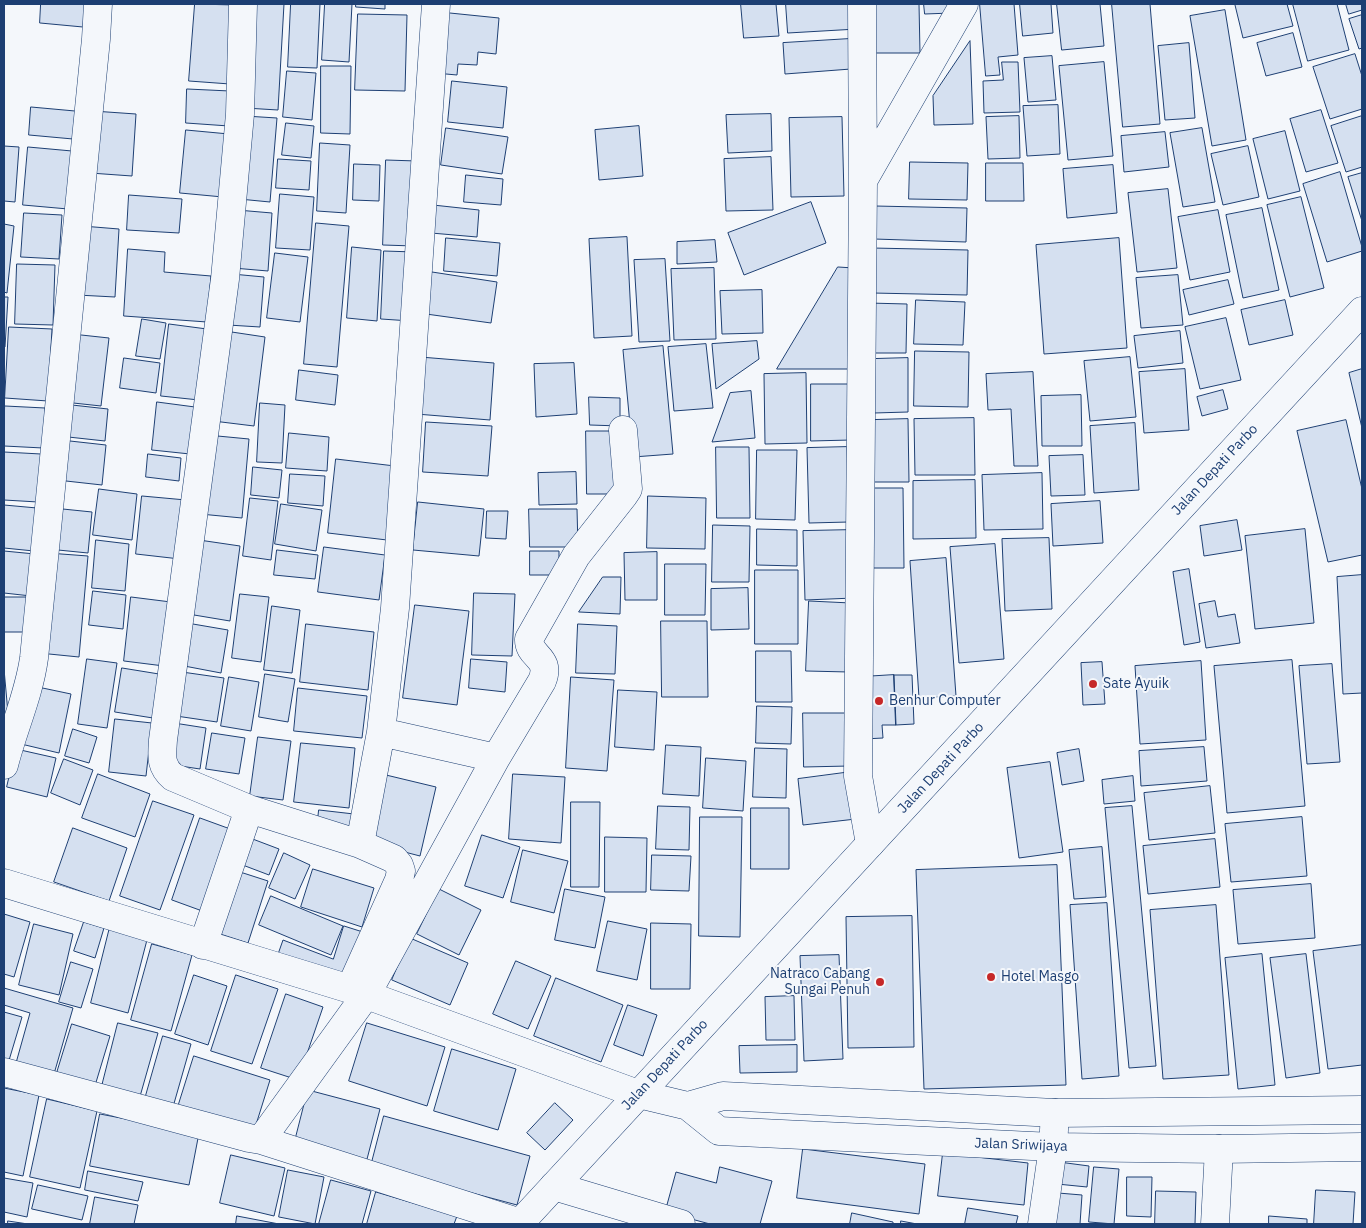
<!DOCTYPE html>
<style>
body{margin:0}
#map{position:relative;width:1366px;height:1228px;overflow:hidden;background:#f4f7fb;font-family:"IBM Plex Sans",sans-serif}
canvas{display:block}
.frame{position:absolute;inset:0;border:5px solid #1d3f73;pointer-events:none}
</style>
<div id="map">
<canvas width="1366" height="1228"></canvas>
<div class="frame"></div>
</div>
<script>
const g = document.querySelector('canvas').getContext('2d');
g.lineJoin = 'round';
function fillPath(path, color) {
  g.fillStyle = color;
  g.fill(path, 'evenodd');
}
function strokePath(path, color, width, dash) {
  g.strokeStyle = color;
  g.lineWidth = width;
  g.lineCap = dash ? 'butt' : 'round';
  g.setLineDash(dash || []);
  g.stroke(path);
}
function label(font, color, halo, rows, align = 'center') {
  g.font = font + ' "IBM Plex Sans",sans-serif';
  g.lineWidth = 4;
  g.setLineDash([]);
  g.textBaseline = 'middle';
  g.strokeStyle = halo;
  g.fillStyle = color;
  for (const [text, x, y, turn = 0] of rows) {
    g.save();
    g.translate(x, y);
    g.rotate((+turn || 0) * Math.PI / 180);
    g.textAlign = isNaN(turn) ? turn : align;
    if (halo) g.strokeText(text, 0, 0);
    g.fillText(text, 0, 0);
    g.restore();
  }
}
const building = new Path2D(`
 M41 4H85L83 27 40 23Z
 M195 4 236 5 230 84 189 81Z
 M250 4H284L278 110 245 108Z
 M291 4H320L317 68 288 67Z
 M325 4H352L349 62 322 60Z
 M356 4H385V9L356 7Z
 M741 4H776L779 36 744 38Z
 M786 4H856L857 29 788 33Z
 M875 4H919L920 53H876Z
 M924 4H952V13L925 14Z
 M980 4H1014L1018 55 998 57 1000 75 986 76Z
 M1020 4H1051L1053 33 1023 36Z
 M1057 4H1100L1104 46 1062 50Z
 M1112 4H1150L1160 124 1123 127Z
 M1238 4H1287L1293 26 1243 38 1235 5Z
 M1293 4H1337L1349 50 1308 61Z
 M1346 4H1362V10L1349 14Z
 M1225 10 1246 140 1212 146 1190 16Z
 M440 12 499 18 496 54 478 52 477 65 458 64 457 75 435 73Z
 M358 14 407 15 405 91 355 90Z
 M1362 15V48L1359 49 1349 19Z
 M1293 33 1302 67 1266 76 1257 43Z
 M849 39 851 69 785 74 783 43Z
 M970 41 973 124 934 125 933 96Z
 M1189 43 1195 118 1165 120 1158 46Z
 M1355 54 1362 76V109L1330 119 1313 67Z
 M1052 56 1056 100 1028 102 1024 58Z
 M1002 62H1018L1020 112 984 113 983 81 1003 80Z
 M1104 62 1113 156 1068 160 1059 66Z
 M321 66H351L350 134 321 133Z
 M287 71 316 73 312 120 283 117Z
 M452 81 507 87 503 128 448 122Z
 M187 89 230 91 229 126 186 123Z
 M1058 105 1060 154 1027 156 1023 106Z
 M31 107 75 111 73 139 29 135Z
 M1321 110 1338 163 1306 172 1290 119Z
 M93 111 136 114 132 176 90 173Z
 M771 114 772 151 728 153 726 115Z
 M245 116 277 118 270 202 239 199Z
 M1019 116 1020 158 988 159 986 117Z
 M1362 116V167L1346 172 1331 126Z
 M842 117 844 196 791 197 789 118Z
 M286 123 314 126 311 158 282 155Z
 M639 126 643 176 599 180 595 130Z
 M446 128 508 137 502 174 441 165Z
 M1202 128 1215 202 1183 207 1170 133Z
 M186 130 229 134 223 197 180 193Z
 M1285 131 1300 191 1268 199 1253 139Z
 M1165 132 1169 167 1124 172 1121 136Z
 M320 143 350 145 346 213 317 211Z
 M4 146 19 147 15 202 4 201Z
 M1248 146 1259 197 1223 205 1211 154Z
 M28 147 72 151 68 209 23 205Z
 M771 157 773 210 726 211 724 159Z
 M278 159 311 161 309 190 276 188Z
 M386 160 417 161 414 246 383 245Z
 M910 162 968 163 967 200 909 199Z
 M986 163H1023L1024 201H986Z
 M354 164 380 165 379 201 353 200Z
 M1113 165 1117 213 1067 218 1063 169Z
 M1340 172 1362 247V251L1327 262 1303 184Z
 M1362 173V221L1348 177Z
 M466 175 503 179 501 205 464 202Z
 M1168 189 1177 268 1137 272 1128 193Z
 M280 194 314 197 310 250 276 248Z
 M129 195 182 199 179 233 127 230Z
 M1301 197 1324 288 1290 297 1267 205Z
 M811 202 826 243 744 275 728 233Z
 M433 205 479 210 477 237 431 233Z
 M875 206 967 208 966 242 874 239Z
 M1262 208 1279 290 1243 298 1226 215Z
 M237 210 272 213 268 271 233 268Z
 M1218 210 1230 272 1190 280 1178 217Z
 M24 213 62 215 59 259 21 257Z
 M316 223 349 226 337 367 304 364Z
 M4 224 14 226 7 293 4 292Z
 M82 226 119 229 115 297 77 295Z
 M627 237 632 336 594 338 589 239Z
 M446 238 500 243 497 276 444 271Z
 M1119 238 1127 348 1044 354 1036 245Z
 M715 240 717 262 677 264V242Z
 M352 247 381 250 377 321 347 318Z
 M872 248 968 250 967 295 872 293Z
 M128 249 165 252 164 272 211 276 207 322 124 316Z
 M384 251 415 252 411 321 381 319Z
 M275 253 308 257 300 322 267 318Z
 M665 259 670 341 639 342 634 260Z
 M17 264 55 265 53 325 15 324Z
 M838 267 854 268 851 369H777Z
 M714 268 716 339 674 340 671 269Z
 M432 272 497 282 491 323 426 314Z
 M232 274 264 277 260 327 228 325Z
 M1178 275 1183 325 1141 328 1136 278Z
 M1228 280 1234 304 1189 315 1183 290Z
 M762 290 763 333 722 334 720 291Z
 M4 297H8L5 347H4Z
 M916 300 965 302 963 345 914 344Z
 M1285 300 1293 335 1249 345 1241 310Z
 M868 303 907 304 906 353H867Z
 M1226 318 1241 380 1200 389 1185 327Z
 M142 319 166 323 160 359 136 356Z
 M169 324 207 329 199 400 161 396Z
 M9 327 52 329 48 401 5 398Z
 M225 331 265 337 254 426 213 421Z
 M1180 331 1183 363 1138 368 1134 336Z
 M72 334 109 338 101 406 64 402Z
 M757 341 759 359 716 389 712 344Z
 M706 344 713 408 674 411 668 347Z
 M663 346 673 454 633 457 623 350Z
 M915 351 969 352 968 407 914 406Z
 M420 357 494 363 490 420 416 414Z
 M1130 357 1136 417 1090 421 1084 361Z
 M124 358 160 363 156 393 120 388Z
 M908 358V412L874 413 873 359Z
 M574 363 577 414 536 417 534 364Z
 M1185 369 1189 430 1144 433 1139 372Z
 M1362 369V428L1349 373Z
 M299 370 338 375 335 405 296 400Z
 M1033 372 1038 466H1014L1011 409 988 410 986 374Z
 M806 373 807 443 765 444 764 374Z
 M811 384H850L851 440 811 441Z
 M1223 390 1228 409 1202 416 1197 397Z
 M751 391 755 438 712 442 730 393Z
 M1081 395 1082 446H1042L1041 396Z
 M589 397 620 398V426L590 425Z
 M157 402 195 407 190 454 152 450Z
 M260 403 285 405 282 463 257 462Z
 M63 404 108 409 105 441 59 436Z
 M5 406 45 408 43 448 4 446Z
 M974 418 975 475H915L914 419Z
 M908 419 909 482H874L873 420Z
 M1346 420 1362 489V555L1328 562 1297 431Z
 M426 422 492 426 488 476 423 472Z
 M1135 423 1139 490 1094 493 1090 426Z
 M586 431H619L620 494H587Z
 M289 433 329 437 327 471 286 468Z
 M207 435 249 439 242 518 200 514Z
 M61 440 106 445 102 485 57 480Z
 M716 447H749L750 518H717Z
 M847 447 849 522 809 523 807 448Z
 M757 450H797L795 520 756 519Z
 M4 452 41 454 38 502 4 500Z
 M148 454 181 458 179 481 146 477Z
 M1083 455 1085 495 1051 496 1049 456Z
 M336 459 395 466 387 540 328 533Z
 M253 467 282 470 279 498 251 495Z
 M576 472 577 504 539 505 538 473Z
 M1042 473 1043 529 984 530 982 475Z
 M290 474 325 476 323 506 288 503Z
 M975 480 976 538 913 539V481Z
 M871 488H903L904 568H871Z
 M99 489 137 494 132 540 93 535Z
 M142 496 186 500 180 559 136 554Z
 M648 496 706 498 705 549 647 548Z
 M250 498 278 501 271 560 243 556Z
 M1100 501 1103 543 1053 546 1051 504Z
 M418 502 484 509 479 556 413 550Z
 M281 504 322 510 316 551 275 544Z
 M4 505 37 508 34 551 4 548Z
 M53 508 92 512 88 553 48 549Z
 M529 509H577L578 547H530Z
 M487 511H508L506 539 486 538Z
 M1237 520 1242 550 1204 556 1200 526Z
 M713 525 750 526 749 582H712Z
 M757 529 797 530V566L757 565Z
 M1305 529 1314 623 1255 629 1245 536Z
 M852 530 854 598 805 600 803 531Z
 M1049 538 1052 609 1005 611 1002 539Z
 M96 540 129 544 125 591 92 588Z
 M199 540 240 546 230 621 188 614Z
 M995 544 1004 659 959 663 950 547Z
 M324 547 385 555 379 600 318 592Z
 M277 550 318 555 315 579 274 575Z
 M4 551 35 554 31 596 4 593Z
 M530 551H559V575H530Z
 M657 552V600H625L624 553Z
 M48 553 88 556 79 657 39 653Z
 M946 558 956 696 919 698 910 561Z
 M665 564H706L705 615H665Z
 M1189 569 1200 642 1184 645 1173 572Z
 M755 570H798V644H755Z
 M1362 575V693L1343 694 1337 577Z
 M603 577H621L620 614 579 612Z
 M748 588 749 629 711 630V589Z
 M93 591 126 595 123 629 89 625Z
 M474 593 515 594 512 656 472 655Z
 M240 594 269 597 261 662 232 658Z
 M4 597H32L33 632H4Z
 M131 597 171 602 164 666 124 661Z
 M809 601 851 603 849 672 806 671Z
 M1215 601 1218 617 1235 614 1240 643 1206 648 1199 604Z
 M415 605 469 611 457 705 403 698Z
 M272 606 300 610 292 673 264 670Z
 M661 621H707L708 697H662Z
 M187 623 228 630 221 673 179 665Z
 M306 624 374 632 368 690 300 682Z
 M578 624 617 626 615 674 576 673Z
 M756 651H791L792 702H756Z
 M87 659 117 663 107 728 78 724Z
 M471 659 507 662 505 692 469 688Z
 M1292 660 1305 806 1227 813 1214 666Z
 M1201 661 1206 740 1140 744 1135 666Z
 M1102 662 1105 704 1083 705 1081 663Z
 M1332 664 1340 762 1307 764 1299 666Z
 M122 668 159 674 153 718 115 712Z
 M4 669 9 724H4Z
 M182 672 224 678 217 722 176 716Z
 M265 674 295 679 288 722 259 717Z
 M894 675 896 725H882L883 738 864 739 861 677Z
 M894 675H912L914 724 896 725Z
 M229 677 259 682 251 731 221 726Z
 M571 677 614 680 607 771 566 768Z
 M33 686 71 694 59 753 21 744Z
 M298 688 367 696 362 738 294 731Z
 M618 690 657 692 654 750 615 747Z
 M757 706 792 707 791 744 756 743Z
 M803 713H848L849 766 804 767Z
 M115 719 152 723 146 776 109 772Z
 M174 723 206 728 200 769 167 764Z
 M73 729 97 737 89 763 65 756Z
 M212 733 245 738 239 774 206 769Z
 M258 737 291 741 283 800 250 796Z
 M301 743 355 748 349 808 294 802Z
 M666 745 701 747 699 796 663 794Z
 M1204 747 1207 781 1141 786 1139 751Z
 M755 748 787 749 786 798 753 797Z
 M16 749 56 758 47 797 7 787Z
 M1079 749 1084 781 1062 785 1057 753Z
 M706 758 746 761 743 811 703 808Z
 M64 759 93 770 80 805 51 793Z
 M1050 762 1063 852 1019 858 1007 768Z
 M851 772 856 819 803 825 798 779Z
 M98 774 150 794 135 837 82 818Z
 M513 774 565 777 561 843 509 839Z
 M386 775 436 787 420 856 370 843Z
 M1133 776 1135 801 1104 804 1102 780Z
 M1210 786 1215 833 1149 840 1144 793Z
 M153 801 194 815 160 910 120 896Z
 M571 802H600L599 887H571Z
 M658 806 690 807 689 850 656 849Z
 M1132 806 1156 1066 1129 1068 1105 808Z
 M751 808H789V869H751Z
 M319 810 354 814 352 833 317 829Z
 M700 817H742L740 937 699 936Z
 M1302 817 1307 876 1231 882 1225 824Z
 M200 818 233 830 205 912 172 900Z
 M73 828 127 848 109 901 54 882Z
 M482 835 520 847 503 898 465 886Z
 M605 837 647 838 646 892H605Z
 M250 838 279 849 269 875 240 864Z
 M1215 839 1220 887 1148 894 1143 846Z
 M1102 847 1106 897 1074 899 1069 850Z
 M523 850 568 861 554 913 511 902Z
 M284 853 310 865 295 899 269 888Z
 M652 855 691 856 689 891 651 890Z
 M1057 865 1066 1085 924 1089 916 870Z
 M313 869 374 888 362 927 301 907Z
 M237 871 268 881 248 943 217 933Z
 M1311 884 1315 938 1238 944 1233 890Z
 M439 889 481 910 459 955 417 934Z
 M565 889 605 897 595 948 555 940Z
 M271 896 343 926 331 955 259 925Z
 M1107 903 1119 1076 1082 1079 1070 905Z
 M1216 905 1229 1075 1163 1079 1150 910Z
 M4 914 30 922 14 977 4 974Z
 M912 916 914 1047 848 1048 846 917Z
 M608 921 647 929 637 980 597 971Z
 M84 922 104 928 95 958 74 951Z
 M651 923 691 924 690 989H651Z
 M34 924 73 934 59 995 19 985Z
 M344 926 366 933 347 983 277 957 283 940 333 959Z
 M110 927 148 936 128 1013 91 1003Z
 M410 938 468 963 450 1005 392 980Z
 M152 944 192 955 171 1031 131 1020Z
 M1362 945V1065L1328 1069 1313 951Z
 M1262 954 1275 1085 1238 1089 1225 958Z
 M1306 954 1320 1073 1286 1078 1270 958Z
 M839 955 843 1059 804 1061 800 956Z
 M516 961 551 976 528 1029 493 1014Z
 M71 962 93 969 81 1008 59 1002Z
 M194 975 227 986 208 1045 175 1034Z
 M236 975 278 989 252 1064 211 1051Z
 M556 978 623 1005 601 1062 534 1036Z
 M4 988 73 1008 54 1074 16 1063 30 1013 4 1005Z
 M286 994 323 1007 298 1080 261 1068Z
 M794 996 795 1040H766L765 997Z
 M628 1005 657 1015 643 1056 614 1045Z
 M4 1012 22 1017 7 1067 4 1066Z
 M118 1023 158 1033 139 1100 101 1090Z
 M367 1023 445 1047 427 1106 349 1081Z
 M72 1024 110 1036 94 1089 56 1076Z
 M163 1036 191 1044 173 1107 145 1099Z
 M797 1045V1072L740 1073 739 1046Z
 M452 1049 516 1069 498 1130 434 1111Z
 M194 1056 270 1080 254 1131 178 1107Z
 M4 1088 39 1095 23 1176 4 1172Z
 M308 1090 380 1109 366 1163 294 1145Z
 M47 1099 97 1111 80 1188 30 1177Z
 M555 1103 573 1120 545 1150 527 1133Z
 M100 1114 199 1133 189 1185 90 1166Z
 M384 1116 530 1156 517 1205 371 1166Z
 M803 1149 925 1164 919 1214 797 1198Z
 M943 1153 1028 1163 1024 1205 938 1196Z
 M231 1155 285 1168 274 1216 220 1203Z
 M1059 1162 1089 1166 1087 1187 1057 1184Z
 M720 1167 772 1181 760 1224H710L665 1212 676 1172 716 1183Z
 M1094 1167 1119 1169 1114 1224 1089 1222Z
 M288 1170 324 1177 315 1224 279 1217Z
 M88 1171 143 1182 138 1201 85 1190Z
 M1127 1177H1152L1151 1217 1127 1216Z
 M4 1178 33 1183 27 1217 4 1212Z
 M331 1180 371 1191 362 1224H319Z
 M38 1185 88 1196 82 1220 32 1209Z
 M1316 1190 1355 1192 1353 1224H1314Z
 M1156 1191 1196 1192 1195 1224H1155Z
 M376 1192 457 1216 454 1224H367Z
 M1058 1193 1082 1195 1080 1224H1056Z
 M95 1197 138 1205 134 1224H90Z
 M968 1208 1018 1216 1016 1224H965Z
 M852 1213 893 1222V1224H850Z
 M237 1216 279 1224H236Z
 M1269 1216 1307 1219V1224H1269Z
 M8 1221 28 1224H8Z
 M901 1221 917 1224H901Z`);
fillPath(building, '#d5e0f0');
strokePath(building, '#1d3f73', 1);
const minor = new Path2D(`
 M243 4 240 114 225 279 163 740C162 756 160 766 173 777L249 809 360 844 394 859 399 865 401 871 399 880 350 989
 M862 4 863 181 858 776 870 844
 M864 179 964 4
 M381 732 496 758
 M4 765C13 729 29 695 34 658L96 39 98 4
 M360 844 381 732 395 608 436 4
 M4 883 350 989 638 1094
 M203 945 249 809
 M4 1072 249 1138 261 1140 521 1223
 M261 1140 366 995 496 758 542 681C552 657 528 657 529 639L576 556 624 495 628 489 623 430
 M554 1186 681 1224
 M1042 1224 1053 1147 1055 1113
 M1215 1224 1219 1149`);
const primary = new Path2D(`
 M638 1094 688 1106 719 1131 1053 1147 1219 1149 1362 1147
 M688 1106 723 1096 1055 1113 1362 1110
 M519 1224 1362 311`);
strokePath(minor, '#1d3f73', 29);
strokePath(primary, '#1d3f73', 29);
strokePath(minor, '#f4f7fb', 28);
strokePath(primary, '#f4f7fb', 28);
for (const [x, y, r, color] of [
 [1093,684,5,"#c62828"],
 [879,701,5,"#c62828"],
 [991,977,5,"#c62828"],
 [880,982,5,"#c62828"]
]) {
  const dot = new Path2D();
  dot.arc(x, y, r, 0, 2 * Math.PI);
  g.fillStyle = color;
  g.fill(dot);
  strokePath(dot, '#f4f7fb', 2);
}
label('14px', '#1d3f73', '#f4f7fb', [
 ["Jalan Depati Parbo",1215,470,-47],
 ["Jalan Depati Parbo",941,768,-47],
 ["Jalan Depati Parbo",665,1065,-47],
 ["Jalan Sriwijaya",1021,1145,2]
]);
label('14px', '#1d3f73', '#f4f7fb', [
 ["Sate Ayuik",1103,684],
 ["Benhur Computer",889,701],
 ["Natraco Cabang",870,974,"right"],
 ["Sungai Penuh",870,990,"right"],
 ["Hotel Masgo",1001,977]
], 'left');
</script>
